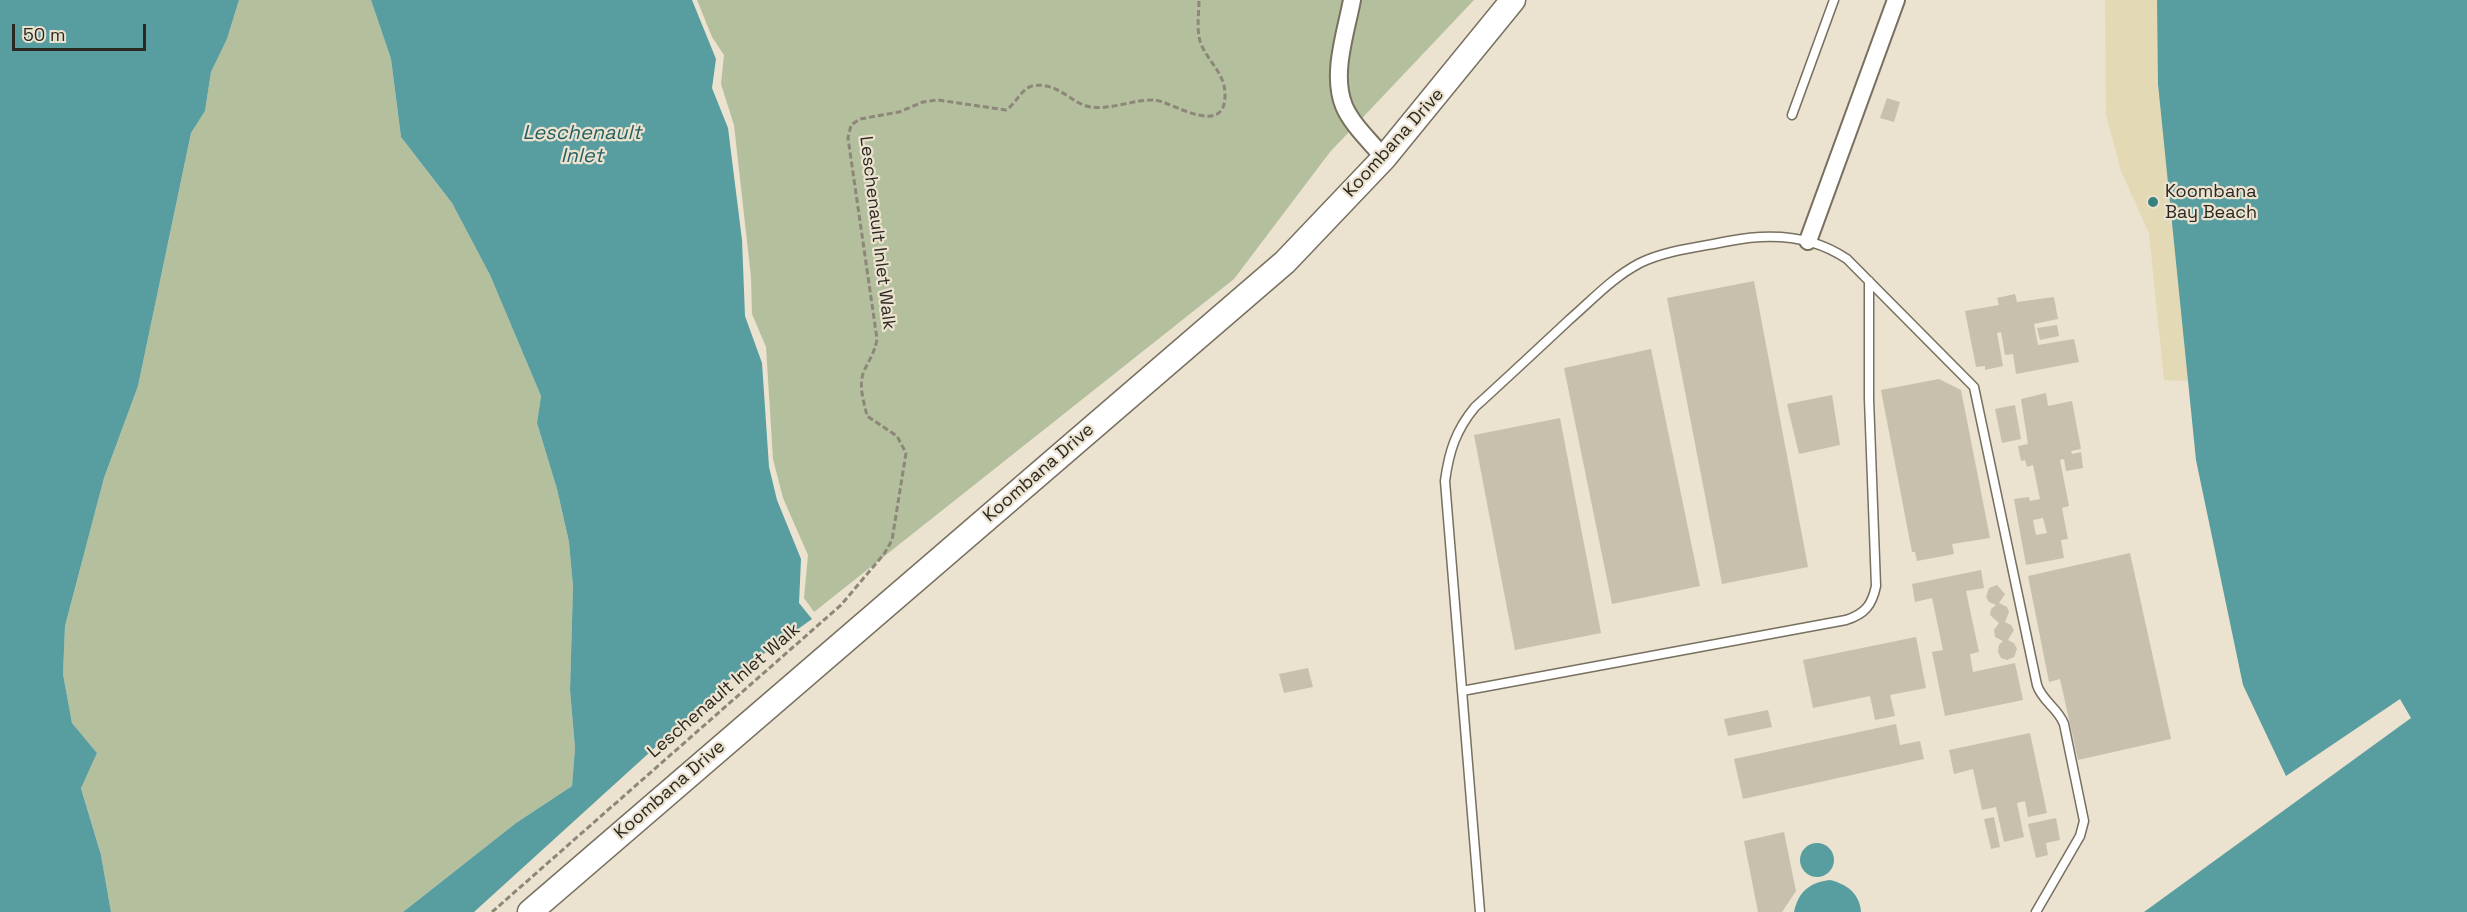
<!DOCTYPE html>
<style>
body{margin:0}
#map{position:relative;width:2467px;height:912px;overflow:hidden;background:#ebe2cf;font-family:"Space Grotesk",sans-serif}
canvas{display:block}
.scale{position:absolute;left:12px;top:24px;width:134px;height:27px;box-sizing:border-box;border:3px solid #2b2821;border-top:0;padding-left:8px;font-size:18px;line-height:21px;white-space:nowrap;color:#2b2821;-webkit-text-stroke:4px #ebe2cf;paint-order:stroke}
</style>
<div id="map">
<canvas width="2467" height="912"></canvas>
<div class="scale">50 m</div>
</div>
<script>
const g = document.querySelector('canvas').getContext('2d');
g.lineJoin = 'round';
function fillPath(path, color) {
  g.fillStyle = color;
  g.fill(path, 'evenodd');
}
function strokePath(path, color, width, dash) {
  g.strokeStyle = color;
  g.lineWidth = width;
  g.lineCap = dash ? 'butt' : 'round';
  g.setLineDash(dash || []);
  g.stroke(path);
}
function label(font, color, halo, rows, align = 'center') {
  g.font = font + ' "Space Grotesk",sans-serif';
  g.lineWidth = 4.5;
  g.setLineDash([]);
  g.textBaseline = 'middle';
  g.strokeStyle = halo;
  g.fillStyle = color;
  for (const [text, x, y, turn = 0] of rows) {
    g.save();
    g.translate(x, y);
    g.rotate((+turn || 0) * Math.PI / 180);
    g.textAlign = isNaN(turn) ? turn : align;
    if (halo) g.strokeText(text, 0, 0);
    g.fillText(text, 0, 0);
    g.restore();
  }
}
fillPath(new Path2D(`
 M239 0H371L391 59 401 137 452 203 490 275 541 396 537 423 557 489 569 542 573 587 570 690 575 748 572 786 516 823 403 912H111L101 855 81 787 97 753 72 723 63 674 65 626 104 478 138 386 191 133 205 111 211 72 227 39Z
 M697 0H1474L1330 152 1234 279 814 612 804 598 808 555 783 498 773 459 766 347 752 314 751 277 734 125 721 84 724 55 712 37Z`), '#b4bf9e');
fillPath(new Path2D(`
 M2105 0H2157L2190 381 2164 380 2149 233 2121 171 2106 115Z`), '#e3d9b4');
fillPath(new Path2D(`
 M0 0H239L227 39 211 72 205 111 191 133 138 386 104 478 65 626 63 674 72 723 97 753 81 788 101 855 111 912H0Z
 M371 0H692L716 59 712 88 728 128 742 240 745 316 762 363 769 467 777 500 801 559 799 603 812 619 737 673 474 912H403L516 823 572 786 575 748 570 690 573 587 569 542 557 489 537 423 541 396 490 275 452 203 401 137 391 59Z
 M2157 0H2467V912H2144L2411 718 2400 699 2286 776 2243 685 2196 460 2158 84Z
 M1800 860a17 17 0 1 1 34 0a17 17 0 1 1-34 0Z
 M1830 880C1847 884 1860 894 1861 912H1794C1798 892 1810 882 1830 880Z`), '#589da0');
fillPath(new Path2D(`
 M1887 98 1900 102 1894 122 1880 118Z
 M1754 281 1808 567 1722 584 1667 298Z
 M2015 294 2017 302 2054 297 2058 319 2034 324 2038 345 2074 339 2079 362 2016 374 2013 354 2005 355 2001 332 1997 333 2003 366 1985 370V366L1976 367 1965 311 1999 305 1997 298Z
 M2057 325 2059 336 2040 340 2037 328Z
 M1651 349 1700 586 1612 604 1564 368Z
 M1939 379 1961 390 1990 538 1952 544 1954 554 1917 561 1915 552H1912L1881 390Z
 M2046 393 2048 406 2072 401 2081 449 2071 451 2072 454 2081 452 2083 468 2066 471 2064 459 2060 460 2069 506 2062 508 2068 539 2061 540 2064 558 2026 565 2014 499 2029 497 2030 501 2040 499 2033 465 2027 467 2025 460 2021 461 2018 446 2028 444 2021 399ZM2043 518 2047 533 2036 535 2033 520Z
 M1832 395 1840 445 1799 454 1787 404Z
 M2015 405 2021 439 2002 443 1995 409Z
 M1560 418 1601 633 1515 650 1474 435Z
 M2130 553 2171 739 2078 760 2060 679 2049 682 2028 576Z
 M1981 570 1984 588 1966 591 1979 652 1970 654 1973 672 2015 663 2023 700 1945 716 1932 652 1943 650 1932 598 1915 602 1912 584Z
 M1997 585 2005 594 1999 603 2007 607 2009 612 2005 622 2011 625 2014 630 2008 640 2014 643 2017 649 2014 657 2007 660 2001 658 1998 652 1999 645 2003 641 1995 637 1994 630 1999 623 1990 615 1991 609 1996 605 1989 602 1986 597 1989 588Z
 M1916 637 1926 688 1890 695 1895 716 1875 720 1870 696 1813 708 1803 660Z
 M1308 668 1313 687 1284 693 1279 674Z
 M1768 710 1772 727 1728 736 1724 719Z
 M1896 724 1900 745 1920 741 1924 759 1743 799 1734 759Z
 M2030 733 2047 813 2028 817 2025 801 2017 803 2024 837 2004 842 1996 807 1982 810 1973 769 1954 774 1949 750Z
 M1994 817 2000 847 1991 849 1984 819Z
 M2056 818 2060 840 2046 843 2048 855 2036 858 2028 824Z
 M1784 832 1796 891 1782 912H1758L1744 841Z`), '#c8bfad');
const lane = new Path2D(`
 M1792 115 1834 0
 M1462 691 1846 620C1865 614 1872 605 1876 586L1869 399V281
 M1480 912 1445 481C1449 451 1456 430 1475 407 1507 378 1538 349 1569 320 1592 300 1613 277 1640 263 1667 250 1700 247 1729 241 1769 233 1812 235 1847 259L1974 387 2037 685C2042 701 2058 708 2064 724L2084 821 2080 836 2036 912`);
const street = new Path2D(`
 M1352 0C1346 32 1331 74 1344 106 1352 125 1371 142 1384 158
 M1808 241 1896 0`);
const secondary = new Path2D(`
 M530 912 1285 262 1384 158 1513 0`);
strokePath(lane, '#787060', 11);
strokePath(street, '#787060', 20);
strokePath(secondary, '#787060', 27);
strokePath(new Path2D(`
 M492 912 841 605 884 554 892 540 906 453 897 436 867 416C864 402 858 385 864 371 869 360 875 352 877 339L848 138 851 125 860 119 899 112 923 102 938 100 1006 110C1016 104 1021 89 1032 86 1059 81 1070 104 1091 107 1112 110 1134 99 1155 100 1172 102 1226 139 1225 94 1225 71 1203 58 1199 37 1197 25 1199 12 1199 0`), '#8d8779', 3, [6, 3]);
strokePath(lane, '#fff', 8);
strokePath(street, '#fff', 16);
strokePath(secondary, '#fff', 24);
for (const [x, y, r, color] of [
 [2153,202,6,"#39817e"]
]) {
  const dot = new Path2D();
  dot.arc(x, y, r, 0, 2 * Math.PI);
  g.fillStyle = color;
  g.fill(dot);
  strokePath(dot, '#ebe2cf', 2);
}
label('18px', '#2b2821', '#ebe2cf', [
 ["Koombana Drive",1394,143,-48],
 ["Leschenault Inlet Walk",877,233,83],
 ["Koombana Drive",1039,473,-41],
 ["Leschenault Inlet Walk",724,691,-41],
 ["Koombana Drive",670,790,-41]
]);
label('18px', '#2b2821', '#ebe2cf', [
 ["Koombana",2165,192],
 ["Bay Beach",2165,213]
], 'left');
label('italic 20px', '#256063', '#ebe2cf', [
 ["Leschenault",582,134],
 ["Inlet",582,157]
]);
</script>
